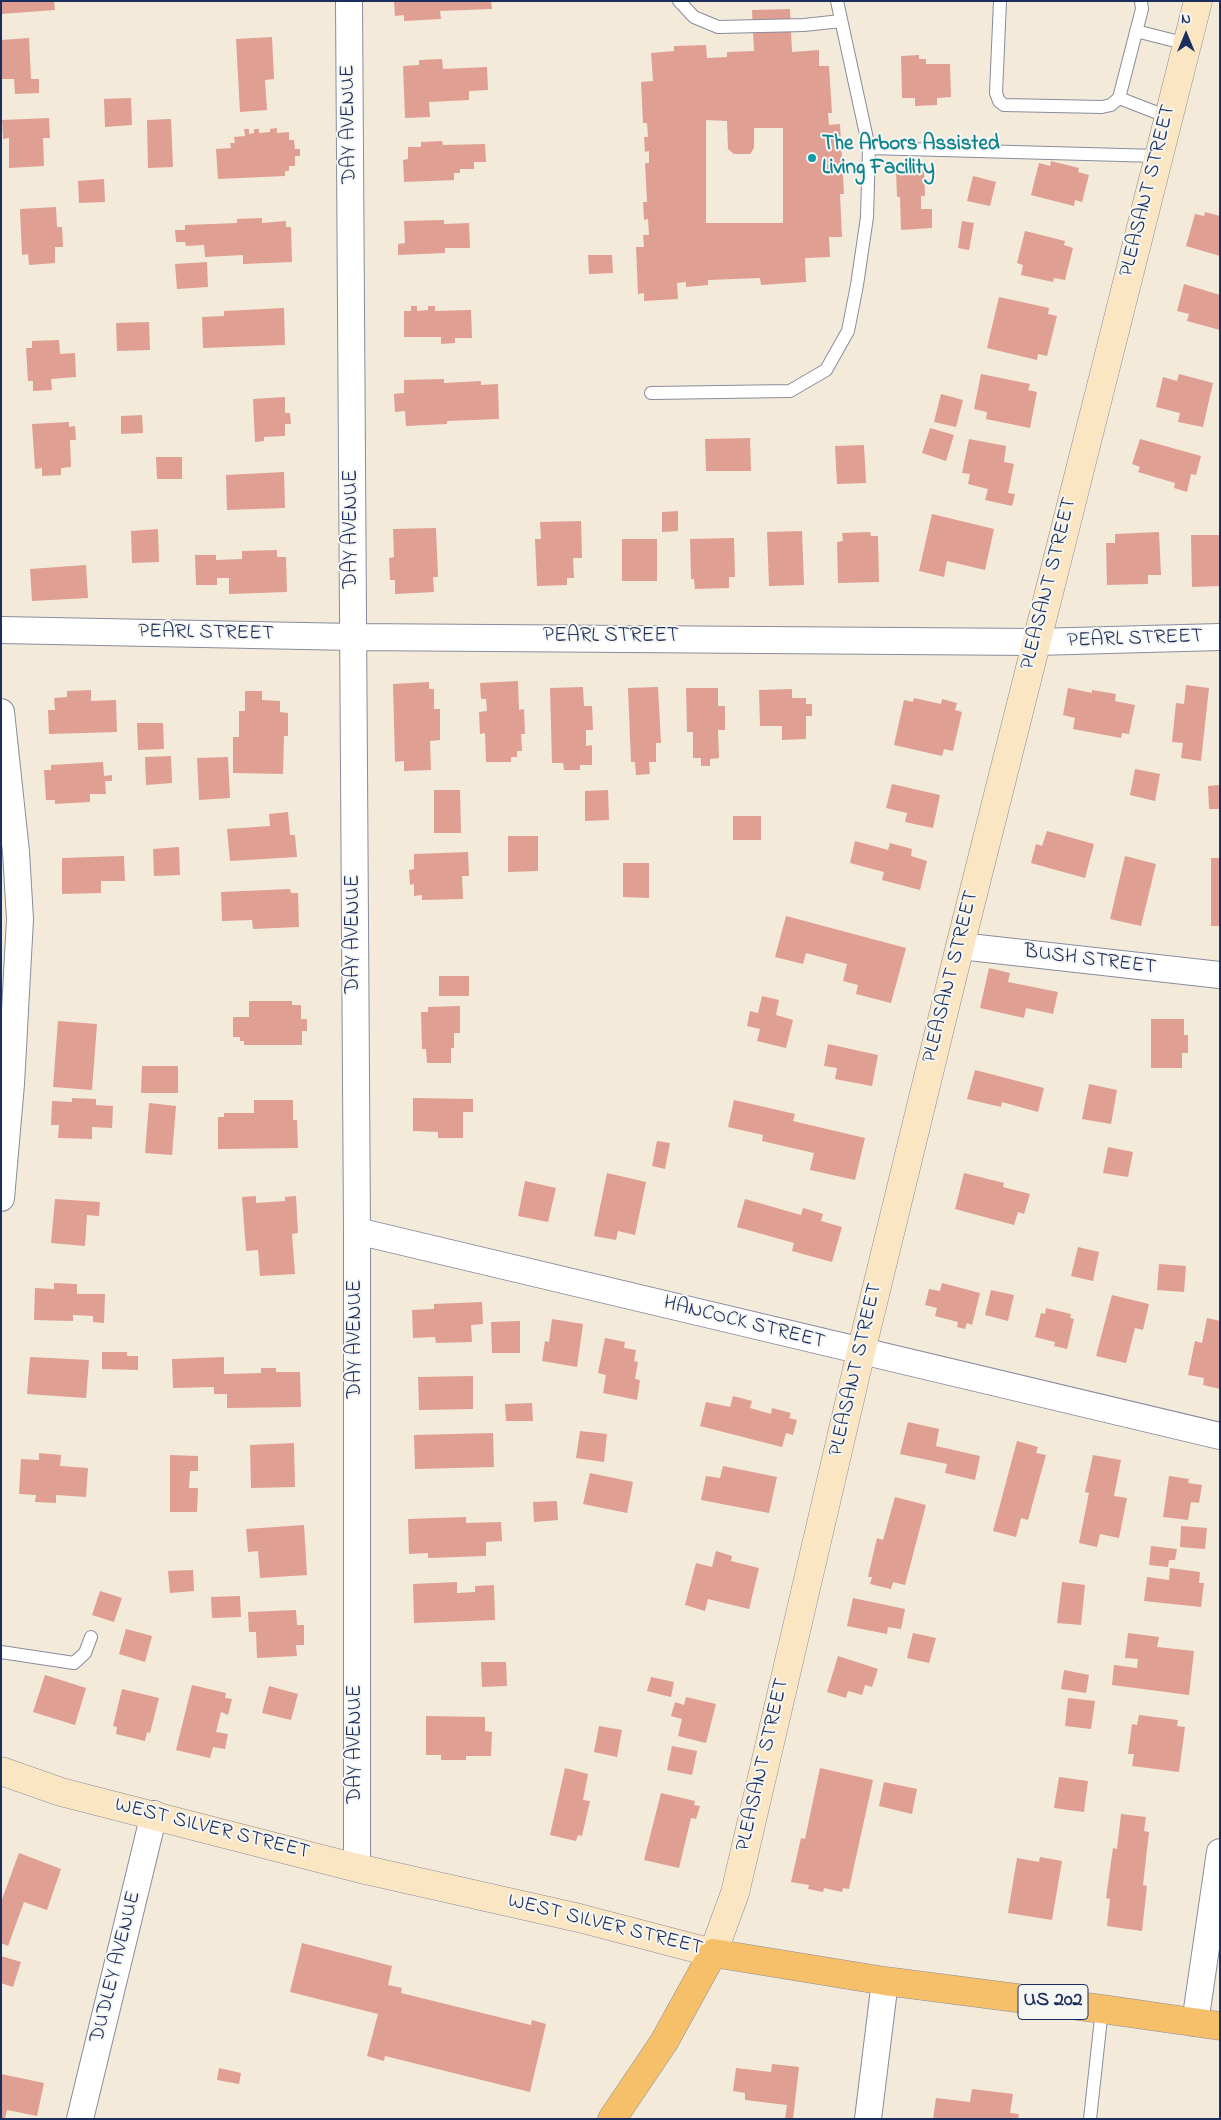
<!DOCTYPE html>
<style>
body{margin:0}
#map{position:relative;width:1221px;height:2120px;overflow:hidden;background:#f4eada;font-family:"Indie Flower",sans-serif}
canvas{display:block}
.frame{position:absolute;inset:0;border:2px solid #1b2f5e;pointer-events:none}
.north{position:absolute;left:1161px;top:10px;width:50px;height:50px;-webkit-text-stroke:4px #f6f6f2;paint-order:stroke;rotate:0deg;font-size:14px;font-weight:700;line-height:20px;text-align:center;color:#1b2f5e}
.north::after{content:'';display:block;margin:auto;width:18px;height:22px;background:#1b2f5e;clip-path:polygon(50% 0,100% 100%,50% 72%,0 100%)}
</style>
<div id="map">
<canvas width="1221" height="2120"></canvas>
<div class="frame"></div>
<div class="north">N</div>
</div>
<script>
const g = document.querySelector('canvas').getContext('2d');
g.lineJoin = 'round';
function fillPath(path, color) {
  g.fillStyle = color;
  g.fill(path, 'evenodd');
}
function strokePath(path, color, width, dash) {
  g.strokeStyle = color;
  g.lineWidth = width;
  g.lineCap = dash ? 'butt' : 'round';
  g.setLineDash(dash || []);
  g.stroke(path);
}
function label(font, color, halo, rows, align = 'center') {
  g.font = font + ' "Indie Flower",sans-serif';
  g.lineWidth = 4;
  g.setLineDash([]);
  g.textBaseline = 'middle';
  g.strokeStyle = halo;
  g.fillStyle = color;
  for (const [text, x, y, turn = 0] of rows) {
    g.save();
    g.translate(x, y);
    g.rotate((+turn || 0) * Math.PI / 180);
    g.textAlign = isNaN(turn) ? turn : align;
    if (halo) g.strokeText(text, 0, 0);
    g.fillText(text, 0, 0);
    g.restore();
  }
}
fillPath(new Path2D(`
 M1 1H54L55 10 1 14Z
 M394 1H491L492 9 440 11 441 19 404 21V15L395 16Z
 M790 9 792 52 819 50V66H829L832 113H828L829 125 840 124 844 194H840L842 237H829L830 257 805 258 806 282 761 285 760 278 708 280V285L686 287V282L677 283 678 299 644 301V293L638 294 636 247H644L643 235H649L648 219 644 220 643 202H647L645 163H649V151L645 152 644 137H648L647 123H643L641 82 653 81 651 53 674 51V46L706 45 707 58 727 57V52L754 51 752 10ZM706 120 727 121 728 149 734 154H750L754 148V128H783V223H706Z
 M272 37 274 79 265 80 267 110 240 112 236 39Z
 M29 38 31 79H39V93L15 94 14 79H1V40Z
 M919 55V59H926V64H950L951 97 937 98V105L915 106V98H902L901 56Z
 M442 59 443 69 487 67 488 90 469 91V100L429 102 430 117 405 118 403 66 419 65V60Z
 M131 98 132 125 105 127 104 99Z
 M49 118 50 138H43L44 166 9 168V138L3 139 2 120Z
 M171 119 173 167 148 168 147 120Z
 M277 128V133L289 132V140H294L295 149H300V156H295V166H289V171H285V176L218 179 216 149 231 148 230 143H235L234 137 245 136 244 129H249V134L254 133V129H259V133L270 132V129Z
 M442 141 443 145 485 144 486 162H474V169H460V173H454V180L404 182 403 160 408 159V147H421V142Z
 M1051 161 1079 168 1078 172 1089 175 1082 202 1075 200 1074 206 1031 195 1039 163 1050 166Z
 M924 169 925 196H921V209H932V228L901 230 900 197H897L896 170Z
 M973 176 996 182 990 206 967 201Z
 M104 179 105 202 79 203 78 181Z
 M56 207 57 227H62L63 247H55V263L29 265 28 254 22 255 20 209Z
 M1205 212 1220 216V256L1186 246 1195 214 1204 216Z
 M262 218V223L286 221V227H291L292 262 243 264V255L205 257 204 245 186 246 185 242H176L175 230H185V225L237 223V219Z
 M444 220V224L469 223 470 248H445V253L398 255V244L405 243 404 221Z
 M962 221 974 223 969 250 958 248Z
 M1025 231 1065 241 1064 245 1073 248 1065 280 1054 278 1053 282 1021 275 1023 265 1017 263Z
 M588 255H612L613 273 589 274Z
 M207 262 208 287 177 289 175 264Z
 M1184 284 1220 295V330L1187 321 1189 314 1177 311Z
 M999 297 1049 308 1048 314 1057 316 1047 356 1038 354 1037 360 987 348Z
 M411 306H417V311L428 310V306H435V311L471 310 472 338H455V343L441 344V337H404V311H411Z
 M284 308 285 345 203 348 202 317 224 316V311Z
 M149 322 150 350 117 351 116 323Z
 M59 340 60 354 75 353 76 377 51 379 52 390 33 391V381H28L26 348H32V341Z
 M981 374 1030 384 1028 390 1037 392 1030 428 986 419 987 412 974 409Z
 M1179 374 1213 383 1203 427 1178 422 1180 413 1156 407 1163 377 1177 381Z
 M444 379V383L481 381V385L498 384 499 419 447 421V424L406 426 405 411 395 412 394 394 404 393V380Z
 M941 394 963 400 956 427 934 422Z
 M285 397V413H290L291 424H285V436L264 437V441L255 442 253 399Z
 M142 415 143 433 121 434V416Z
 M69 422V427L75 426 76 440H70L71 467 61 468V475L42 476V468L35 469 32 424Z
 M930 428 954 435 946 461 922 453Z
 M750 438 751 471H706L705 439Z
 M969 439 1006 446 1004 462 1014 464 1008 493 1015 494 1012 506 985 500 988 489 968 484 970 474 962 473Z
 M1140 439 1201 456 1196 475 1191 474 1187 492 1174 488 1175 483 1138 472 1140 467 1132 464Z
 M864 445 866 483 837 484 835 446Z
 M156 457H182V479H157Z
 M284 472 285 508 227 510 226 475Z
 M678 511V531L662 532V512Z
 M932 514 994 529 985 570 947 561 944 577 919 571Z
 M581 521 582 558H573L574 578H567V585L537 586 535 539H541L540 522Z
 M436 528 438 577H433L434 592 395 594V580H390L389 558 394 557 393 529Z
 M158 529 159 562 132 563 131 531Z
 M802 531 804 585 769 586 767 532Z
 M870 532 871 536H878L879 582 838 583 837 542 843 541 842 533Z
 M1159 532 1161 575H1148V584L1107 585 1106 543H1115V534Z
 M1191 535H1219L1220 586 1192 587Z
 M734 538 735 577H729V588L695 589 694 579H691L690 539Z
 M622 539H657V581H622Z
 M277 550V557H286L287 592 229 594V578H217V585H196L195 555H216V560L242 559V551Z
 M86 565 88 598 32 601 30 569Z
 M518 681 519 710 524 709 525 734H521L522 751H517V757H511V762H486L485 733 480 734 479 712 487 711 486 699H481L480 683Z
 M429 682V689H434V709H440V740L430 741 431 770 404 771V761L395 762 393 684Z
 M1186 685 1209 688 1201 761 1181 758 1183 743 1172 742 1176 703 1184 704Z
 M583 687 584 706H592L593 730H586V746L592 745V765H580V770H564L563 763H552L550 688Z
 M658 687 661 743H656V762H649L650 774 636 775 635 762H631L628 688Z
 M686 688H718V706H725V730H718L719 758 710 759V766H701V758H693V732H687Z
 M1068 688 1092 693V690L1116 694 1115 701 1135 705 1129 734 1122 733 1121 738 1073 729 1075 718 1063 715Z
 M792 689V698H806V704H812V716H806V739L782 740V726H760L759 690Z
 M91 690V701L116 700 117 732 49 734 48 710H55L54 698 67 697V691Z
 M245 691H262V700L280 701V712L288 713V736H284L283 774 233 773V737H239V711H245Z
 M914 698 941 704 942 699 957 703 955 710 962 712 953 751 944 749 942 756 894 745 904 700 913 702Z
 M137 723H163L164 749 138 750Z
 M171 756 172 783 146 785 145 757Z
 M228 757 230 798 199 800 197 758Z
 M103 762 104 776 112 775V781H105L106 794H90V802L55 804V800H46L44 770H51V765Z
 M1135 769 1160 774 1155 801 1130 795Z
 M892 784 940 795 933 828 905 822 907 813 886 808Z
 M1220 785V809H1209L1208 786Z
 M434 790H460L461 833H434Z
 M608 790 609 820 585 821V791Z
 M288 812 290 835H295L297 857 230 861 227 829 270 826 269 814Z
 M733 816H761V840H733Z
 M1047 831 1094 844 1085 878 1031 863 1036 844 1042 846Z
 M508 836H538V871L508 872Z
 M855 841 888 850 890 843 912 849 911 856 927 861 920 890 882 880 884 872 850 863Z
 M179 847 180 875 154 876 153 849Z
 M468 852 469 876H462L463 899 422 900V895L414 896V884L410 885 409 870 414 869V854Z
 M124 856 125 881H101V893L62 894V858Z
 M1125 856 1156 864 1141 926 1110 919Z
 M1211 858H1220V926H1211Z
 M623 863H649V898L623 897Z
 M290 889 291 893H298L299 927 253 929 252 920 222 921 221 892Z
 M786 916 906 948 891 1003 856 994 858 985 843 981 847 964 806 953 803 964 775 957Z
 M989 968 1010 973 1008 982 1058 992 1053 1014 1026 1008 1024 1018 980 1008Z
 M439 976H469V996H439Z
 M762 996 779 1000 776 1015 793 1020 786 1048 757 1041 760 1029 747 1026 750 1011 758 1013Z
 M249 1001H292V1005H301V1019H307V1031H302V1045H244V1041H240V1037H233V1017H249Z
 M460 1006V1033H454V1048H451V1063H427L426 1049H422L421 1012H428V1007Z
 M1151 1019H1184V1035H1188V1053H1182V1068H1151Z
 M58 1021 97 1024 92 1090 53 1087Z
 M828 1044 878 1055 872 1086 835 1079 837 1068 824 1066Z
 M142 1066H178V1093H141Z
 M975 1070 1044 1088 1038 1112 1002 1102 1001 1107 967 1099Z
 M1089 1084 1117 1090 1111 1124 1082 1119Z
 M72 1098 96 1099V1105L113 1106 112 1128 92 1127V1139L58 1138 59 1125H51L52 1101 72 1102Z
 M413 1098 473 1099V1112H463V1138H438V1132L413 1131Z
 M254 1100H293V1120H297L298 1148 218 1149V1117H224V1113H254Z
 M734 1100 795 1114 793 1121 865 1138 855 1180 810 1170 814 1153 762 1141 763 1135 728 1127Z
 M149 1103 176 1106 172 1155 145 1153Z
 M657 1141 670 1143 665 1169 652 1166Z
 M1108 1147 1133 1152 1128 1177 1103 1173Z
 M607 1173 646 1182 635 1235 618 1231 616 1240 594 1236Z
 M964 1173 1004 1183 1003 1187 1030 1194 1024 1214 1018 1212 1014 1225 955 1209Z
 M525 1181 556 1188 548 1222 518 1216Z
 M256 1196V1203L285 1201V1197L296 1196 298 1233 292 1234 295 1274 260 1276 258 1250 246 1251 242 1197Z
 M55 1199 100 1202 99 1216 87 1215 85 1246 51 1243Z
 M745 1199 801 1215 803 1208 823 1214 821 1221 842 1227 832 1262 792 1251 794 1243 737 1227Z
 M1078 1247 1099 1252 1093 1281 1071 1276Z
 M1159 1264 1186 1266 1184 1292 1157 1290Z
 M54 1283 77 1284V1294H105L104 1323 93 1322V1316L73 1315V1321L34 1320 35 1288 54 1289Z
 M942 1283 980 1293 972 1325 967 1323 965 1329 957 1327 958 1322 935 1316 937 1308 925 1305 929 1289 940 1291Z
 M991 1290 1014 1295 1008 1321 985 1315Z
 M1112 1295 1149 1304 1143 1330 1135 1328 1126 1363 1096 1356Z
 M482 1302 483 1324 471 1325 472 1342 436 1343 435 1337 413 1338 412 1310 434 1309V1304Z
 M1046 1308 1071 1314 1070 1318 1074 1319 1067 1349 1054 1346 1055 1342 1035 1337 1041 1313 1045 1314Z
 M1207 1318 1220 1321V1389L1203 1385 1204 1378 1188 1375 1195 1341 1202 1343Z
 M552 1319 583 1324 577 1367 542 1361 545 1341 549 1342Z
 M520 1321V1353H492L491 1322Z
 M605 1338 625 1342 624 1348 636 1350 634 1361 638 1362 635 1379 640 1380 637 1400 603 1393 606 1375 598 1373Z
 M102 1352H127V1356H138V1370L102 1369Z
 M30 1357 89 1360 86 1398 27 1394Z
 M224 1357V1374L261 1373V1368H276V1372H300L301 1407 227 1408V1394H214V1387L173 1388 172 1359Z
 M473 1376V1409L419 1410 418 1377Z
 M733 1396 752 1401 750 1408 771 1414 772 1408 791 1413 789 1418 797 1420 793 1435 786 1433 782 1447 700 1426 706 1402 730 1407Z
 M532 1403 533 1421H506L505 1404Z
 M908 1422 939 1429 936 1446 980 1456 975 1480 945 1473 947 1464 900 1454Z
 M580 1431 607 1434 604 1462 576 1458Z
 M493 1433 494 1467 415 1469 414 1435Z
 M1017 1441 1038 1447 1036 1453 1046 1455 1028 1520 1021 1518 1016 1537 993 1531Z
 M294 1443 295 1487 251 1488 250 1445Z
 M39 1453 61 1455 60 1466 88 1468 86 1497 56 1495V1503L35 1502 36 1495 19 1494 21 1459 39 1460Z
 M170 1455 198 1456V1471H190L189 1488H198L197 1512H170Z
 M1093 1455 1121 1460 1114 1496 1127 1498 1119 1538 1100 1534 1097 1547 1079 1543 1089 1493 1085 1492Z
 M723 1466 777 1477 769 1513 701 1500 706 1476 720 1478Z
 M590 1473 633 1482 627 1513 583 1504Z
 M1169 1476 1189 1479 1188 1483 1202 1485 1199 1503 1191 1502 1188 1520 1163 1517Z
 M895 1497 926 1505 905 1585 893 1582 891 1589 870 1584 872 1577H868L877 1538 883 1540Z
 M557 1501 558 1520 534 1522 533 1502Z
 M466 1517V1523L501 1522 502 1541 486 1542V1556L428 1558V1553L409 1554 408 1519Z
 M304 1525 307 1575 260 1578 258 1551 248 1552 246 1529Z
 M1181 1526 1207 1528 1205 1549 1180 1547Z
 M1151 1546 1177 1549 1175 1560H1169L1168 1567 1149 1565Z
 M716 1551 732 1556 731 1561 759 1568 749 1609 708 1599 705 1611 685 1605 696 1563 712 1567Z
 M1170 1568 1200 1572 1199 1583H1204L1201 1607 1144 1601 1147 1577 1169 1580Z
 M193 1570 194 1591 170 1593 168 1571Z
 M457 1582V1593L475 1592V1586L494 1585 495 1620 414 1623 413 1584Z
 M1062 1582 1085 1585 1081 1625 1057 1623Z
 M100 1591 122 1598 114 1622 92 1615Z
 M240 1596 241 1617 212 1618 211 1597Z
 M853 1598 905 1609 901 1629 888 1627 887 1634 847 1626Z
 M296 1610 297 1625H304V1645H296L297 1656 257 1658 256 1632H249L248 1612Z
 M126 1629 152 1636 145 1662 119 1654Z
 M913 1633 936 1638 929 1663 907 1658Z
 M1128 1633 1159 1637 1157 1647 1194 1651 1189 1695 1112 1685 1114 1665 1137 1668 1138 1659 1125 1658Z
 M838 1656 878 1669 872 1687 865 1685 862 1695 848 1691 846 1698 827 1692Z
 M481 1662H506L507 1686 482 1687Z
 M1064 1670 1089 1675 1086 1693 1061 1689Z
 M45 1675 86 1688 75 1725 33 1712Z
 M651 1677 674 1682 671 1697 647 1691Z
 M192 1685 226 1693 225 1698 232 1699 228 1715 221 1712 216 1732 228 1734 225 1749 213 1747 210 1758 176 1750Z
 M269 1686 298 1694 291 1720 262 1713Z
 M122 1689 159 1698 150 1733 147 1732 145 1741 116 1734 117 1727 113 1726Z
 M686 1697 716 1704 706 1743 678 1736 682 1719 671 1716 675 1702 684 1705Z
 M1068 1698 1095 1701 1091 1729 1065 1726Z
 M1139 1715 1178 1720 1177 1726 1185 1727 1179 1772 1132 1766 1134 1754H1128L1132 1724 1137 1725Z
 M426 1716 485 1717V1731L492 1732 491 1756H466V1760H441V1755H426Z
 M599 1726 622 1730 617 1757 594 1752Z
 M672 1746 697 1751 692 1775 667 1770Z
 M565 1768 588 1774 583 1800 590 1801 582 1836 578 1835 576 1841 550 1835Z
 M820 1768 873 1780 849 1889 843 1888 842 1892 824 1888 823 1892 808 1889 809 1885 791 1882 801 1838 805 1839Z
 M1059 1777 1088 1781 1084 1812 1054 1808Z
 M884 1782 917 1789 912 1814 879 1806Z
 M661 1793 695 1801 694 1805 700 1806 696 1819 691 1818 679 1868 644 1860Z
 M1121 1814 1146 1817 1144 1831 1149 1832 1143 1885 1147 1886 1142 1931 1107 1926 1110 1899 1106 1898 1113 1848 1117 1849Z
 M19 1853 61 1869 47 1910 24 1902 8 1946 1 1943V1902Z
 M1040 1857 1062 1861 1052 1920 1008 1913 1017 1858 1039 1862Z
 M302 1943 392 1966 388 1985 402 1988 401 1993 531 2025 532 2020 546 2024 530 2092 385 2056 384 2061 367 2056 378 2014 290 1992Z
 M1 1956 21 1962 13 1987 1 1983Z
 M772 2064 799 2067 793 2119H785L787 2105 745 2100V2093L733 2091 736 2068 771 2072Z
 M219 2068 241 2073 239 2084 217 2080Z
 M1 2074 44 2083 37 2116 7 2110 5 2119 1 2118Z
 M972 2089 1013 2094 1010 2113 1019 2114 1018 2119H933L936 2098 970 2102Z`), '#df9f93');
const lane = new Path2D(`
 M679 1 694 17 718 27 804 25 841 21
 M1000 1 996 93 999 101 1004 105 1102 107 1111 105 1119 98 1142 9 1141 1
 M1136 31 1187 44
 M1119 98 1168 117
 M869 148 1158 156
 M651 393 790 391 826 370 848 331 857 285 867 217 869 148 837 1
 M1 1652 74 1663 85 1653 91 1637
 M1090 2119 1102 2009`);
const street = new Path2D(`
 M349 1 357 1231V1868
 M1 630 354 637 1036 642 1220 637
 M1 712 16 852 20 919 11 1084 1 1198
 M960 946 1220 975
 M357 1231 1220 1436
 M1195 2023 1220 1852
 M80 2119 154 1814
 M868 2119 885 1981`);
const secondary = new Path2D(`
 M1 1771 61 1792 357 1868 579 1918 713 1953 735 1893 861 1352 960 946 1198 1`);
const highway = new Path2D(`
 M612 2119 664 2042 713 1953 885 1981 1102 2009 1220 2026`);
strokePath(lane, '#888c9c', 14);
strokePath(street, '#888c9c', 28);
strokePath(secondary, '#888c9c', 29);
strokePath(highway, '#888c9c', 29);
strokePath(lane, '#fff', 12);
strokePath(street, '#fff', 26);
strokePath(secondary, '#fbe6c4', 28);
strokePath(highway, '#f6c06b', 28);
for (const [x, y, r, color] of [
 [812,158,5,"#0f9aa8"]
]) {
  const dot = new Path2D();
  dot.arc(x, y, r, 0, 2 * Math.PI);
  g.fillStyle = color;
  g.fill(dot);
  strokePath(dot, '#f6f6f2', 2);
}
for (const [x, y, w] of [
 [1053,2002,70]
]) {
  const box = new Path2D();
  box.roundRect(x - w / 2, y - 17.5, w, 35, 4);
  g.fillStyle = '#f6f6f2';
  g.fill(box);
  strokePath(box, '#1b2f5e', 1);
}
label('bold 20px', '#1b2f5e', null, [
 ["US 202",1053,2002]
]);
label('21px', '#1b2f5e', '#f6f6f2', [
 ["DAY AVENUE",350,124,-91],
 ["PLEASANT STREET",1149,191,-76],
 ["DAY AVENUE",353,529,-90],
 ["PLEASANT STREET",1050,584,-76],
 ["PEARL STREET",206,634,1],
 ["PEARL STREET",611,638],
 ["PEARL STREET",1135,640,-2],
 ["DAY AVENUE",355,934,-90],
 ["BUSH STREET",1090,961,7],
 ["PLEASANT STREET",952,977,-76],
 ["HANCOCK STREET",744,1324,14],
 ["DAY AVENUE",357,1339,-90],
 ["PLEASANT STREET",857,1370,-77],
 ["DAY AVENUE",357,1744,-90],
 ["PLEASANT STREET",764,1765,-77],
 ["WEST SILVER STREET",212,1830,14],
 ["WEST SILVER STREET",605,1926,14],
 ["DUDLEY AVENUE",117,1967,-76]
]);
label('bold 21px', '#0d838f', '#f6f6f2', [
 ["The Arbors Assisted",822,146],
 ["Living Facility",822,170]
], 'left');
</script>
